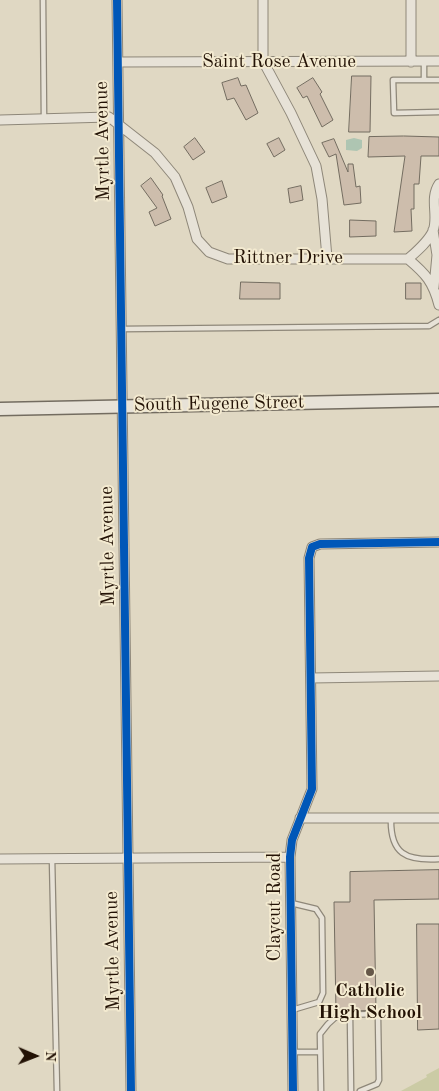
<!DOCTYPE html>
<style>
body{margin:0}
#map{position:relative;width:439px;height:1091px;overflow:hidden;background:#e0d8c3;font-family:"Old Standard TT",serif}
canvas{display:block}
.north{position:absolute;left:10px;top:1031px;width:50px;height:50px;-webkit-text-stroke:4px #f3ead0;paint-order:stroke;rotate:91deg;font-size:14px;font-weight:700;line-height:20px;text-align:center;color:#231205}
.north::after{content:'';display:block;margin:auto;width:18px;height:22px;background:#231205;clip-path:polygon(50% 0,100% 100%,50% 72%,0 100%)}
</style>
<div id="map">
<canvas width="439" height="1091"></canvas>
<div class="north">N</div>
</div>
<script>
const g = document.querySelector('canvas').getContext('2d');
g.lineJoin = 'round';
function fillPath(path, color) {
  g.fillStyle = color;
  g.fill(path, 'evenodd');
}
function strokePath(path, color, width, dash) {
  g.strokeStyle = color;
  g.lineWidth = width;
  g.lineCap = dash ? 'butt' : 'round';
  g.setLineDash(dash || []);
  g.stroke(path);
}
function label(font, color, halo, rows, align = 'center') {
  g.font = font + ' "Old Standard TT",serif';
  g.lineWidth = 4;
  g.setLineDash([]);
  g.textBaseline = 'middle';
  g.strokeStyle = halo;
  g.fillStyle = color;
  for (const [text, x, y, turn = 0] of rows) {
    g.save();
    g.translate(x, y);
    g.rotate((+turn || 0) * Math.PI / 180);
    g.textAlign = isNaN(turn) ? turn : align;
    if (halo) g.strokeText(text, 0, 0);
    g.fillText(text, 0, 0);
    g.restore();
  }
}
fillPath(new Path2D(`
 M439 1068V1091H401L427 1077 426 1075Z`), '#cbcba5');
fillPath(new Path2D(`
 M354 138 362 140V148L357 151 346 150V140Z`), '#aec5b2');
const building = new Path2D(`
 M352 76H371L370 132H349Z
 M238 78 241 86 246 85 258 113 246 120 234 98 227 100 222 83Z
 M313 78 322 92 320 94 333 120 322 127 307 96 303 98 297 88Z
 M404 136 439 137V156H421L419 184H414V209H411L412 231 394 232 405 156 368 157 369 137Z
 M195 138 205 152 193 160 184 147Z
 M279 138 285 150 274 157 267 144Z
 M334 139 348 172V164H353L356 187 360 186 361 203 344 205 336 154 329 157 322 143Z
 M151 178 163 195 162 196 171 219 155 226 149 212 157 208 141 186Z
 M222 181 227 197 212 203 206 188Z
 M301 186 303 200 290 203 288 189Z
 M350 220 376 221V236L350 237Z
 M241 282 280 283V299H240Z
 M406 283H421V299H406Z
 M439 870V899L374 900 376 1010 336 1012 334 902H350V872Z
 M417 924H439V1029L418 1030Z`);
fillPath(building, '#cdbdac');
strokePath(building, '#736c60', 1);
const lane = new Path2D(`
 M43 0 44 119
 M424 62V79
 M439 80H393L394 113 439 112
 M122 329 429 326 439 320
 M391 818C390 854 406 861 439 859
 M52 858 57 1091
 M291 903 316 909 322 918 323 993 319 1002 292 1010
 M350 1015 351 1091
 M292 1052H320
 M321 1091 320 1034 328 1024 338 1015 376 1014 378 1017 379 1080 377 1084 360 1091`);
const street = new Path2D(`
 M117 0 131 1091
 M263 0V61L291 113 316 166 322 199 327 258
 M411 0V62
 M118 62 439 61
 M0 120 109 117 155 153 175 177 188 207 197 239 209 252 228 259H408C417 251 428 242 433 231 439 216 429 199 439 184
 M433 230 437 255 434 287
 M408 259C426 274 433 282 439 305
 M311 678 439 676
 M300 818H439
 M0 859 290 857
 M293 1091 290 857 292 840 312 789 309 558 312 547 320 544 439 542`);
const secondary = new Path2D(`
 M0 409 439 400`);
strokePath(lane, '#8e8779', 7);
strokePath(street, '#8e8779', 11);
strokePath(secondary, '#736c60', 15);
strokePath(lane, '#e7e2d7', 4.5);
strokePath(street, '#e7e2d7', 9);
strokePath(secondary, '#e7e2d7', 12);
strokePath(new Path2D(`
 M117 0 131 1091
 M293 1091 290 857 292 840 312 789 309 558 312 547 320 544 439 542`), '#0057b8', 8);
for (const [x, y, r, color] of [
 [370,972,5,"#655748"]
]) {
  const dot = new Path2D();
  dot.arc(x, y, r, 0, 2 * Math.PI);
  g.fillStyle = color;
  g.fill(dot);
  strokePath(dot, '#f3ead0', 2);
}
label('19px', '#231205', '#f3ead0', [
 ["Saint Rose Avenue",279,62],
 ["Myrtle Avenue",103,141,-91],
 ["Rittner Drive",288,258],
 ["South Eugene Street",219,404,-1],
 ["Myrtle Avenue",108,546,-91],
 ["Claycut Road",275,907,-90],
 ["Myrtle Avenue",113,951,-91]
]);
label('bold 19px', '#231205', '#f3ead0', [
 ["Catholic",370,991],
 ["High School",370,1013]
]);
</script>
